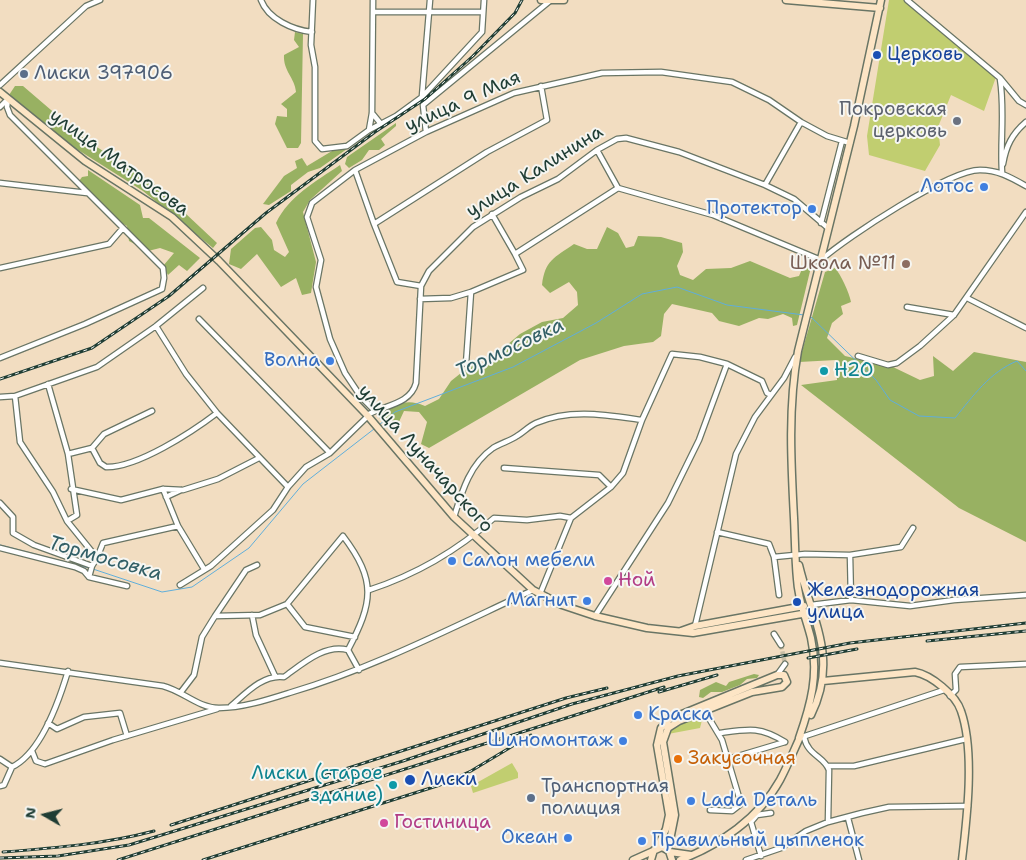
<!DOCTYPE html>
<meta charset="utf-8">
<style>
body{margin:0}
#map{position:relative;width:1026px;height:860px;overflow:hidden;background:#f2ddc1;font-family:"Shantell Sans",sans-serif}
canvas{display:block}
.north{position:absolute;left:20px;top:790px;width:50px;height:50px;-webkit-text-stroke:4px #f6f6f2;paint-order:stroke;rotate:278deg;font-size:14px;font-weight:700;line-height:20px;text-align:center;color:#1f3d34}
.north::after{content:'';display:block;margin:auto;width:18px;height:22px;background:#1f3d34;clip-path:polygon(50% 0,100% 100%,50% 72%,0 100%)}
</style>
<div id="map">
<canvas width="1026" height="860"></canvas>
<div class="north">N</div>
</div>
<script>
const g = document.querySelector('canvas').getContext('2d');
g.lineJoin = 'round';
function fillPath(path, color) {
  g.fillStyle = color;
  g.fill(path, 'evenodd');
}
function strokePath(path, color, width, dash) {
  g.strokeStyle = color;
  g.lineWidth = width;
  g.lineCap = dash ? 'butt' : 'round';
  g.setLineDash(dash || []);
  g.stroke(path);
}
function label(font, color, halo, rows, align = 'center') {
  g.font = font + ' "Shantell Sans",sans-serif';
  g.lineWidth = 4;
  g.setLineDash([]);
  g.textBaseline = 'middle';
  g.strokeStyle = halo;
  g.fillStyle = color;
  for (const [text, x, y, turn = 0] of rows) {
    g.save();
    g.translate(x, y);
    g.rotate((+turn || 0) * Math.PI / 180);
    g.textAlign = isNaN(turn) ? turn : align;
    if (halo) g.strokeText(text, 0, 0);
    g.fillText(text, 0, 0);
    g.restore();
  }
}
fillPath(new Path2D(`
 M889 0H904L996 77 984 111 951 95 938 127 940 145 925 171 869 155 867 136Z
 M703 716 700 728 668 734 678 725Z
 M512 763 518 773V778L473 793 471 786Z`), '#c1ce70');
fillPath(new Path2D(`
 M295 32 303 34 301 143 298 148H287L275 124 277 116 287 117V109L281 104 296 92C295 78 283 71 284 55L299 47 294 40Z
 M15 86H23L86 140 153 183 217 243 213 248 143 191 75 148 9 95Z
 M396 123V126L381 139 385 145 379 150H369L362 160 349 168 345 164 347 157Z
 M377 124 378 127 320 168 308 172 291 185V191L269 205 263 204 284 176 297 168 295 161 302 158 307 166Z
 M340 165 342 171 310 200 303 212 316 262 311 293 302 295 296 278 281 287 257 254 241 269 229 264 231 249 255 228 261 227 272 240 274 250 285 257 289 252 276 223C289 196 315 182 340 165Z
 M88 170 140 205 143 218H149L200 258 187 271 179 265 168 275 163 266 174 253 160 248 148 251 129 241 127 226 116 220 79 181 82 177 88 176Z
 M607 227 618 233 626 248 634 246 638 236 661 237 682 243 683 252 677 266 680 275 693 280 706 269 731 268 750 261 790 278 799 276 805 262 809 259 812 263 797 325 793 326 792 318 783 314 768 319 759 318 739 326 719 321 712 313 672 304 664 314 661 336 653 342 624 346 580 360 429 448 421 444 427 422 419 412 404 411 398 424 392 429 379 418 382 410C399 404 407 398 425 406L439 399 451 381 471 365 482 366 520 334 542 322 563 318 578 305 577 292 569 282 550 293 542 285C545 260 554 258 574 244L587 249H597Z
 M835 268C841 275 849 292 851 302L841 306 843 314 832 323 827 338 845 356 893 367 920 380 934 376 933 356 953 371 974 352 1026 362V542L959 508 801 385 837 380 836 360 799 362 825 272Z
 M754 674 759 675 757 678 747 679 740 685 722 692H711L703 698 699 697 700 690 716 682 726 686 729 682Z`), '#98b162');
strokePath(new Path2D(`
 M810 316 876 380 890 400 919 416 955 418C973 396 990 372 1017 361L1026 371
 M379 425 395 412 513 367 596 323 642 294 677 287 727 305 804 315
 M0 545 89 568
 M93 569 162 592 192 587 249 548 303 484 374 429`), '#60aeda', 1);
strokePath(new Path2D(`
 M781 645 785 664`), '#c8bda5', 4.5, [4.5, 2]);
const street = new Path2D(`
 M261 0C268 19 293 30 312 32
 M313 0 311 45 315 67V141L322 149 347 146 369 130 396 116 422 97 482 32 484 0
 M907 0 1000 78 1019 101 1026 105
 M373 12H483
 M1000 79C1005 110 1000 141 1002 172
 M0 85 86 6 100 0
 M422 96 430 0
 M0 107 8 99
 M372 113 381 124
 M369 130 372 113 373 0
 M426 132 423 105 551 0
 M597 150 618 188
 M1003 164C1006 146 1012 134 1026 122
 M355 170 374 224 487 152 547 120 541 86
 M0 183 87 193
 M765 185 801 122
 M492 214 515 254
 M821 223 842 141
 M374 224 397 282 421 286
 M0 268 109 244 122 229
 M967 298 1026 328
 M420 299 451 298 471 292
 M907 307 954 315
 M199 319 330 453
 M156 326 186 374 217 413 288 487
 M858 356 888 365 897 363 920 346 954 315 1026 212
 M0 358 85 324 162 289 164 278 163 268 10 115 7 107 8 99
 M466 364 471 292 523 270 515 254 618 188 713 215 821 260C847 237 949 170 980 170 998 170 1010 177 1026 186
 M48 384 68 454 77 515 67 521
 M15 396 20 442 53 492 67 521 97 558 92 566 89 577
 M0 397 15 396 97 367 156 326 203 288
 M374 410 361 397 345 373 330 339 316 287 321 260 307 217 312 203 355 170 426 132 514 93 602 73 661 72 732 82 769 100 801 122 827 136 850 143
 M367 415C384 405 410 405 416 383L421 286 429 271 473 227 521 197 558 179 597 150 617 139 626 138 679 152 765 185 794 199 828 228
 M92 448 100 463 106 467C137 468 192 432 217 413
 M68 454 92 448 104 434 152 411
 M504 468 599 475 611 487
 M71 489 121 500 163 489 183 490 218 479 259 458
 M163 489 178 526 204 569
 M166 497 181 490
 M0 503 13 517V533L34 545 92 566
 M454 517C462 491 470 464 493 448 501 443 510 441 517 436 524 432 529 426 536 423 570 408 607 415 642 420
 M717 532 769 544 774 557 805 554 850 555 901 547 913 528
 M0 548 75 567 84 571 89 577 127 586
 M850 555 851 600
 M774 557 779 595
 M97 558 103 543 178 526
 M180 585 211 566 273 510 288 487 306 467 330 453 368 416
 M369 590C415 575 458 550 494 518L527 520 560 516 571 518
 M540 594 571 518 611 487 623 473 642 420 672 354 700 357 727 364 762 381 767 393 771 395
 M287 604 305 627 355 637
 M811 605 851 600 910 606 954 600 1026 595
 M252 615 256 635 275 676
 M215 616 246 570 257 565
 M595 616 668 503 699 440 727 364
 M695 626 736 454 755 417 784 378 795 357
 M774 634 781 645
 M0 663 163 686C183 691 198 708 219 708 242 708 267 700 289 693 374 668 453 627 533 590
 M777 675 785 664
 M181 692 194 675 202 637 215 616 260 615 287 604 343 536C377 581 373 602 348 650
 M950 696 956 690 955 674 960 667 1026 664
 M231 706C245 694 263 674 284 677 301 665 325 643 348 650L359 670
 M704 710 722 740 741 804 732 811 710 810
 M48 723 57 729 84 717 120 713 127 736
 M720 733C748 729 760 726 785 742
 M804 737C808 756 824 756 829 770L828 822
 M799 738 944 690
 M32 751 36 761 45 764 113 740 217 709
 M0 759 12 767C41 753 59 701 68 671
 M728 759 785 742
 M828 766H854L966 739
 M0 786 4 785 12 767
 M848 818 859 860
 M761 856 751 822 757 815 771 813
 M746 860 781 848 806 831 828 822 862 813 889 807 968 806`);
const secondary = new Path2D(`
 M541 0H564
 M786 0 880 8
 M0 92 85 161 172 217 219 261 367 415 454 517 533 590 562 605 595 616 647 628 693 633 813 612
 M799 565C812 620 839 658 811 715
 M681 631 695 626 804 606
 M823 681 915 672C931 675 956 695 961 711 975 751 967 818 962 860
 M799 738C811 704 819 674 811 638 806 618 798 600 797 579 795 559 795 538 794 518 791 462 788 406 798 351L854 126 881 0
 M657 848 666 829 669 815 657 745 661 728 670 719 777 675H784L787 682 782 687 752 692 679 721 668 728 663 742 675 815 668 850
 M670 852 691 855
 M633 860 662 847 669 851 672 860
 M651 860 654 850
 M680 860C720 845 759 818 780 780 788 765 794 750 801 735`);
strokePath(street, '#697565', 7);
strokePath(secondary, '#697565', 9);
strokePath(street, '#fff', 4.5);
strokePath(secondary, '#fde5c5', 6);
const rail = new Path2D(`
 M0 379 92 348 169 296 266 213 375 132 425 99 473 56 515 13 522 0
 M927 641 1026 631
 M808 658 857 649
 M659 692 717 675
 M171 825 566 698 607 688
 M3 852C54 848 105 844 154 831
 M0 858 58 856 129 845 403 761 572 704 678 676 850 643 1026 623
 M118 860 664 687
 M203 860 440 785 471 771 531 735`);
strokePath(rail, '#1f3d34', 3);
strokePath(rail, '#f6f6f2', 1, [4]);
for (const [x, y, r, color] of [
 [877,55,5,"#1a4fb4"],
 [24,74,5,"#5c6f8a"],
 [957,121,5,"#6b7280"],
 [984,187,5,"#3f7fe0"],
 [812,209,5,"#3f7fe0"],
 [906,264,5,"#8d6e63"],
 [330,361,5,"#3f7fe0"],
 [824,371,5,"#0f9aa8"],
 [452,561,5,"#3f7fe0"],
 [608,581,5,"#d1479c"],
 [587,601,5,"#3f7fe0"],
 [797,602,5,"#1a4fb4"],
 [638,715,5,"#3f7fe0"],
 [623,741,5,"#3f7fe0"],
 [678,759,5,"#e8710a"],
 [410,780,6,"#1a4fb4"],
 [393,785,5,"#0f9aa8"],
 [531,798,5,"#5c6f8a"],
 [691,801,5,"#3f7fe0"],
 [384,823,5,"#d1479c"],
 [568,838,5,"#3f7fe0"],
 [642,841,5,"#3f7fe0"]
]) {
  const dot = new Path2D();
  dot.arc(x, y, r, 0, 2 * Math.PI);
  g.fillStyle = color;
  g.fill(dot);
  strokePath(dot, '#f6f6f2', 2);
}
label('19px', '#164399', '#f6f6f2', [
 ["Церковь",887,55],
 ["Железнодорожная",807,591],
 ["улица",807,613],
 ["Лиски",421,780]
], 'left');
label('19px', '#4e5e75', '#f6f6f2', [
 ["Лиски 397906",34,74],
 ["Транспортная",541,787],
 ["полиция",541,809]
], 'left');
label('19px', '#1f3d34', '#f6f6f2', [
 ["улица 9 Мая",463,102,-24],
 ["улица Матросова",119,163,36],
 ["улица Калинина",535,172,-32],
 ["улица Луначарского",425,459,48]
]);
label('19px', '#5b616d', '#f6f6f2', [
 ["Покровская",947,110],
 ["церковь",947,132]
], 'right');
label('19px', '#366cbe', '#f6f6f2', [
 ["Лотос",974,187],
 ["Протектор",802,209],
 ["Волна",320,361],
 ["Салон мебели",462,561,"left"],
 ["Магнит",577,601],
 ["Краска",648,715,"left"],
 ["Шиномонтаж",613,741],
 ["Lada Dеталь",701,801,"left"],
 ["Океан",558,838],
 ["Правильный цыпленок",652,841,"left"]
], 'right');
label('19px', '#785e54', '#f6f6f2', [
 ["Школа №11",896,264]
], 'right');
label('19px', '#0d838f', '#f6f6f2', [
 ["H2O",834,371],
 ["Лиски (старое",383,774,"right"],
 ["здание)",383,796,"right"]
], 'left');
label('19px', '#b23c85', '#f6f6f2', [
 ["Ной",618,581],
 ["Гостиница",394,823]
], 'left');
label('19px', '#c56008', '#f6f6f2', [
 ["Закусочная",688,759]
], 'left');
label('italic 20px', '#325f66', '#f6f6f2', [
 ["Тормосовка",510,349,-25],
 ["Тормосовка",105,559,16]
]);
</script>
